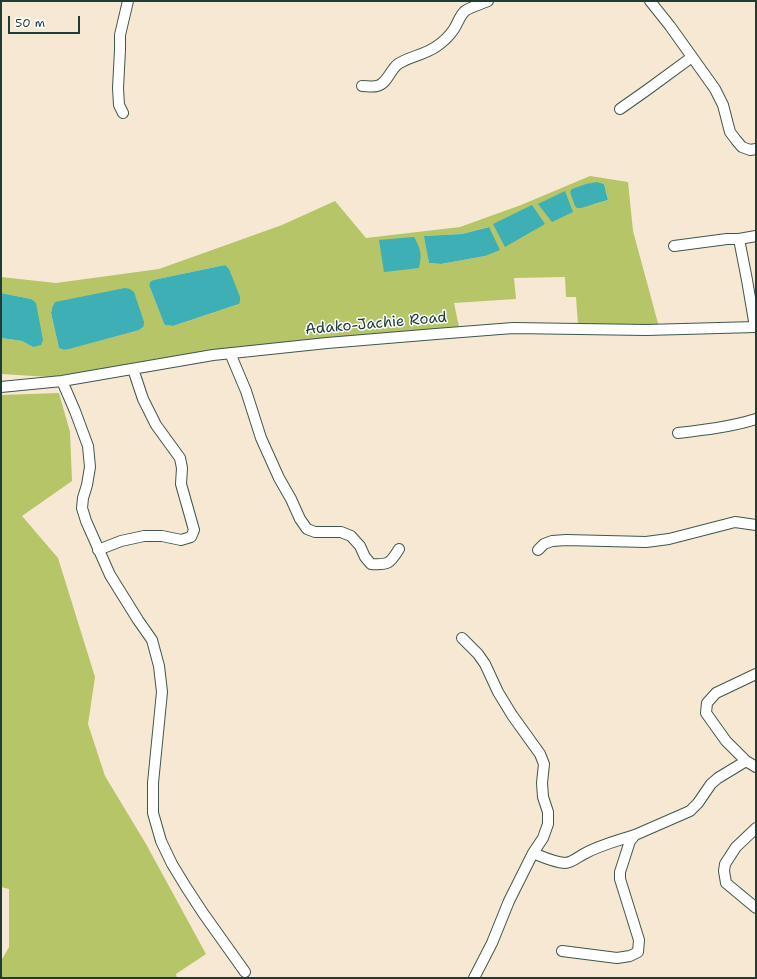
<!DOCTYPE html>
<style>
body{margin:0}
#map{position:relative;width:757px;height:979px;overflow:hidden;background:#f7e8d3;font-family:"Shantell Sans",sans-serif}
canvas{display:block}
.frame{position:absolute;inset:0;border:2px solid #1f3d34;pointer-events:none}
.scale{position:absolute;left:8px;top:16px;width:72px;height:18px;box-sizing:border-box;border:2px solid #1f3d34;border-top:0;padding-left:5px;font-size:12px;line-height:14px;white-space:nowrap;color:#1f3d34;-webkit-text-stroke:3px #fff;paint-order:stroke}
</style>
<div id="map">
<canvas width="757" height="979"></canvas>
<div class="frame"></div>
<div class="scale">50 m</div>
</div>
<script>
const g = document.querySelector('canvas').getContext('2d');
g.lineJoin = 'round';
function fillPath(path, color) {
  g.fillStyle = color;
  g.fill(path, 'evenodd');
}
function strokePath(path, color, width, dash) {
  g.strokeStyle = color;
  g.lineWidth = width;
  g.lineCap = dash ? 'butt' : 'round';
  g.setLineDash(dash || []);
  g.stroke(path);
}
function label(font, color, halo, rows, align = 'center') {
  g.font = font + ' "Shantell Sans",sans-serif';
  g.lineWidth = 3;
  g.setLineDash([]);
  g.textBaseline = 'middle';
  g.strokeStyle = halo;
  g.fillStyle = color;
  for (const [text, x, y, turn = 0] of rows) {
    g.save();
    g.translate(x, y);
    g.rotate((+turn || 0) * Math.PI / 180);
    g.textAlign = isNaN(turn) ? turn : align;
    if (halo) g.strokeText(text, 0, 0);
    g.fillText(text, 0, 0);
    g.restore();
  }
}
fillPath(new Path2D(`
 M590 176 628 182 633 231 659 327 578 325 576 297H566L565 277 514 278 516 299 454 303 459 327 311 341 50 377 1 374V338L22 341 33 347 31 299 1 293V277L56 283 159 269 282 225 335 201 366 238 460 227 521 205ZM597 182 604 184 608 200 594 204ZM488 227 485 256 441 264 429 263 425 236 462 234ZM225 265 239 304 173 326H169L163 321 149 285 150 282 153 280ZM52 308 143 328 136 331 64 350 59 348 51 313Z
 M59 393 70 432 72 481 22 516 58 558 95 677 88 724 105 776 146 844 206 954 176 974 177 978H1V961L9 947V889L1 887V395Z`), '#b5c568');
fillPath(new Path2D(`
 M597 182 604 184 608 200 594 204 581 208H577L575 206 570 192 572 189 586 184Z
 M565 191 573 212 552 222 538 204Z
 M532 205 545 224 505 247 493 224Z
 M489 227 500 250 485 256 441 264 429 263 424 236 462 234Z
 M414 237C421 249 422 255 419 268L384 272 379 240Z
 M225 265 229 269 240 297V301L239 304 173 326 165 325 163 321 149 285 150 282 153 280Z
 M125 288 130 289 134 292 144 322C144 328 142 329 136 331L69 349 64 350 59 348 51 313 52 308 55 302Z
 M1 293 31 299 36 303 43 340 41 345 33 347 22 341 1 338Z`), '#3dafb5');
const minor = new Path2D(`
 M650 1 670 26 715 89 723 105 730 132 736 140 742 147 750 150 756 149
 M362 86C367 86 372 87 377 86 387 84 390 70 398 64 410 56 425 55 437 46 443 42 450 35 454 29 458 23 460 15 465 11 470 7 482 4 488 1
 M620 109 647 90 692 57
 M123 113 119 105 118 88 120 50V35L128 1
 M739 239 747 280 755 327
 M674 246 727 239H739L756 236
 M230 353 246 391 261 438 279 478 291 499 300 519 307 529 315 532H341L351 536 360 546 365 557 371 564C388 565 390 564 399 549
 M62 381 75 411 88 446 90 467 87 485 83 498 82 508 86 521 110 575 138 620 152 640 159 666 162 692 153 783V813L161 841 172 864 186 887 203 913 245 972
 M1 387 62 381 213 355 327 343 436 334 513 328 646 330 756 327
 M678 433C704 430 730 427 756 419
 M98 550 121 541 144 536H162L181 540 191 537 194 530 181 484 182 468 180 458 156 425 143 399 133 369
 M538 550 544 544 552 541 566 540 646 542 669 539 735 522 756 525
 M462 638 478 654 485 664 498 692 512 715 540 754 544 764 542 783 543 797 548 812V824L543 838 533 853 509 901 492 943 474 978
 M756 674 716 693 707 703 706 713 726 741 746 761 756 767
 M756 828 736 847 725 864 724 871 726 883 756 908
 M533 853C543 857 553 862 565 863 571 863 577 858 582 855 599 845 617 841 635 835
 M562 951 617 958 630 956 638 952 639 940 620 879V872L630 841 635 835 690 811 698 803 711 784 718 778 746 761`);
strokePath(minor, '#3f574c', 12);
strokePath(minor, '#fff', 10);
label('15px', '#1f3d34', '#fff', [
 ["Adako-Jachie Road",376,324,-5]
]);
</script>
